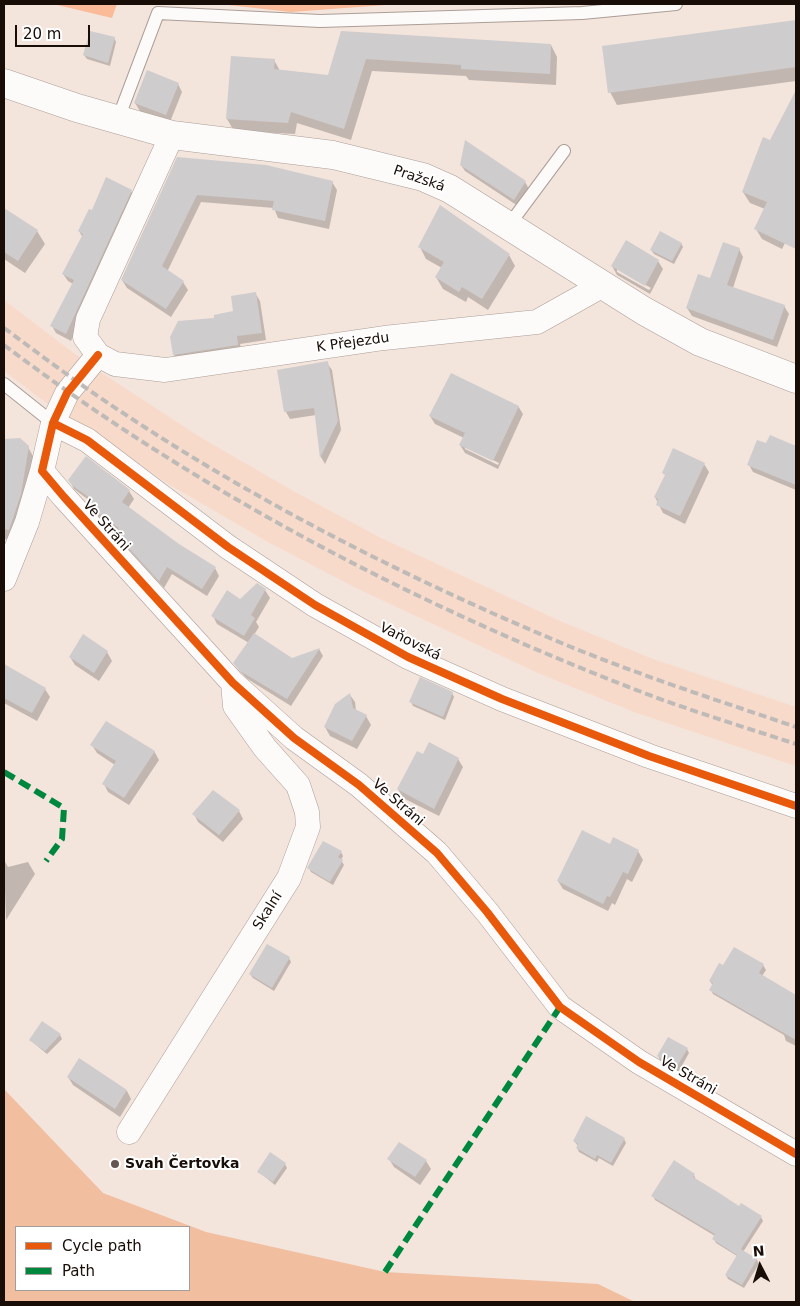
<!DOCTYPE html>
<meta charset="utf-8">
<style>
body{margin:0}
#map{position:relative;width:800px;height:1306px;overflow:hidden;background:#f3e4dc;font-family:"DejaVu Sans",sans-serif}
canvas{display:block}
.frame{position:absolute;inset:0;border:5px solid #190d07;pointer-events:none}
.legend{position:absolute;left:15px;top:1226px;width:175px;height:65px;box-sizing:border-box;background:#fff;border:1px solid #a39e9c;margin:0;padding:6px 9px;list-style:none;font-size:15px;color:#190d07}
.legend li{display:flex;align-items:center;gap:10px;height:25px}
.legend b{width:25px;border:1px solid #a39e9c}
.north{position:absolute;left:735px;top:1241px;width:50px;height:50px;-webkit-text-stroke:4px #fff;paint-order:stroke;rotate:355deg;font-size:14px;font-weight:700;line-height:20px;text-align:center;color:#190d07}
.north::after{content:'';display:block;margin:auto;width:18px;height:22px;background:#190d07;clip-path:polygon(50% 0,100% 100%,50% 72%,0 100%)}
.scale{position:absolute;left:15px;top:25px;width:75px;height:22px;box-sizing:border-box;border:2px solid #190d07;border-top:0;padding-left:6px;font-size:15px;line-height:18px;white-space:nowrap;color:#190d07;-webkit-text-stroke:4px #fff;paint-order:stroke}
</style>
<div id="map">
<canvas width="800" height="1306"></canvas>
<div class="frame"></div>
<ul class="legend">
<li><b style="height:6px;background:#e8590c"></b>Cycle path</li>
<li><b style="height:6px;background:#00873e"></b>Path</li>
</ul>
<div class="north">N</div>
<div class="scale">20 m</div>
</div>
<script>
const g = document.querySelector('canvas').getContext('2d');
g.lineJoin = 'round';
function fillPath(path, color) {
  g.fillStyle = color;
  g.fill(path, 'evenodd');
}
function strokePath(path, color, width, dash) {
  g.strokeStyle = color;
  g.lineWidth = width;
  g.lineCap = dash ? 'butt' : 'round';
  g.setLineDash(dash || []);
  g.stroke(path);
}
function label(font, color, halo, rows, align = 'center') {
  g.font = font + ' "DejaVu Sans",sans-serif';
  g.lineWidth = 4;
  g.setLineDash([]);
  g.textBaseline = 'middle';
  g.strokeStyle = halo;
  g.fillStyle = color;
  for (const [text, x, y, turn = 0] of rows) {
    g.save();
    g.translate(x, y);
    g.rotate((+turn || 0) * Math.PI / 180);
    g.textAlign = isNaN(turn) ? turn : align;
    if (halo) g.strokeText(text, 0, 0);
    g.fillText(text, 0, 0);
    g.restore();
  }
}
fillPath(new Path2D(`
 M4 300 88 364 200 437 295 492 381 538 560 621 653 659 796 707V766L634 712 538 673 356 588 268 542 170 485 56 410 4 371Z`), '#f8daca');
fillPath(new Path2D(`
 M4 1089 103 1193 206 1232 385 1272 598 1284 635 1302H4ZM16 1227H189V1290H16Z`), '#f1bea0');
fillPath(new Path2D(`
 M53 4H117L112 18Z
 M219 4H399L291 12Z`), '#fbbb99');
fillPath(new Path2D(`
 M796 21V81L617 105 610 92 604 47Z
 M342 32 551 45 557 57 556 85 469 80 466 76 372 71 351 140 297 123 295 134 234 131 227 119 232 57 274 60 280 71 329 76Z
 M114 38 116 42 110 66 87 59 84 55Z
 M178 84 182 92 170 122 140 111 135 103Z
 M796 93V221L782 249 762 239 756 229 765 209 750 203 743 192Z
 M466 142 525 182 529 189 518 206 465 171 461 165Z
 M178 159 332 182 337 190 329 229 278 218 274 208 201 202 167 272 183 282 188 290 171 317 127 288 122 280Z
 M131 191 135 199 71 341 56 333 52 326 73 284 68 281 63 274 83 238 79 231 92 212Z
 M4 210 37 231 45 244 25 273 4 259Z
 M681 243 683 247 674 264 654 254 651 250Z
 M420 247 509 255 515 266 488 310 468 297 466 302 443 289 436 277 442 268 426 259Z
 M739 249 743 257 733 288 784 306 789 314 777 347 692 316 687 308Z
 M658 261 663 269 650 294 617 275 612 266ZM617 269 651 288 649 290 617 272Z
 M255 293 260 301 266 340 240 344 242 353 178 362 174 355 215 319 234 312Z
 M327 363 332 370 341 430 325 464 321 457 316 415 290 419 286 412 278 371Z
 M518 406 523 414 498 469 465 453 460 445 464 438 435 424 430 416ZM465 446 499 463 498 465 465 449Z
 M770 437 796 447V490L753 472 749 465 767 445Z
 M19 440 28 447 34 458 15 541 4 539V441Z
 M704 464 709 472 685 524 663 513 655 497Z
 M70 481 129 491 134 499 128 508 178 545 215 568 219 576 207 596 172 574 164 588 122 542 117 533 119 531 101 519 93 510 90 501 74 489Z
 M265 590 270 598 256 622 259 627 254 635 292 659 319 649 323 656 291 706 246 678 239 670 235 663 249 643 217 624 213 616Z
 M83 636 107 652 112 661 99 681 75 665 70 657Z
 M5 666 45 689 50 697 37 721 4 703Z
 M452 693 454 697 445 720 413 706 411 702Z
 M350 695 355 702 356 711 366 716 371 725 357 749 330 736 325 727Z
 M92 745 154 751 159 760 129 805 108 792 104 784 115 765 97 753Z
 M458 759 463 767 439 816 403 798 398 789Z
 M239 811 243 819 223 842 198 822 194 814Z
 M614 839 638 851 643 860 632 882 627 879 615 905 612 903 608 911 563 889 558 881 610 845Z
 M341 852 343 856 341 860 344 865 333 885 311 872 309 868Z
 M4 860 8 867 28 862 35 874 6 920Z
 M289 958 291 962 274 991 253 978 250 974Z
 M763 965 766 970 762 976 796 996V1046L786 1041 784 1035 713 994 711 990 713 986 710 981 724 967Z
 M60 1035 62 1039 47 1054 30 1040Z
 M687 1049 689 1053 679 1071 660 1060 658 1056Z
 M68 1077 127 1091 131 1099 120 1117 73 1085Z
 M624 1139 626 1143 613 1166 599 1158 597 1162 579 1152 577 1148 578 1146 574 1141Z
 M389 1159 426 1161 431 1169 420 1185 394 1167Z
 M285 1164 287 1168 275 1185 259 1172Z
 M694 1175 696 1180 739 1208 761 1217 763 1221 743 1252 757 1260 759 1264 744 1288 728 1279 726 1275 737 1256 716 1243 714 1239 715 1236 655 1200 653 1196Z`), '#0003');
fillPath(new Path2D(`
 M796 20V67L608 93 602 46Z
 M90 31 115 37 108 63 83 55Z
 M341 31 551 44 550 74 461 69V65L366 59 344 129 291 112 288 123 226 119 231 56 275 59 274 69 328 75Z
 M147 70 179 83 166 115 134 103Z
 M796 90V249L754 229 767 202 742 192 763 137 770 140Z
 M465 140 526 181 514 200 460 165Z
 M177 157 266 165 333 181 325 221 272 210 274 201 197 195 162 266 184 281 166 309 121 280Z
 M106 177 132 190 66 334 50 326 74 280 62 274 83 234 78 231 89 209 92 210Z
 M440 205 510 254 482 299 462 287 459 292 435 277 444 262 418 247Z
 M4 208 38 230 18 261 4 252Z
 M660 231 682 243 672 261 650 250Z
 M626 240 659 260 645 286 611 266Z
 M723 242 740 248 727 285 785 305 773 340 686 308 698 274 710 278Z
 M256 292 262 333 237 336 238 345 173 355 170 337 178 321 214 318V315L233 311 231 296Z
 M328 361 338 421 320 458 314 408 284 412 277 370Z
 M451 373 519 406 493 461 459 445 465 433 429 416Z
 M770 435 796 446V485L747 465 757 440 766 443Z
 M20 438 29 446 21 494 9 530 4 529V439Z
 M673 448 705 463 680 516 656 505 658 499 654 497 665 475 662 473Z
 M86 456 130 490 122 502 179 544 216 567 202 589 167 567 159 581 115 533 119 528 95 511 87 502 90 498 73 486 68 480Z
 M257 583 266 589 251 615 255 618 244 636 211 616 227 590 240 599Z
 M254 633 292 658 320 648 287 699 240 671 233 663Z
 M83 634 108 651 94 673 69 657Z
 M4 664 46 688 32 713 4 698Z
 M420 677 453 692 443 717 409 702Z
 M350 693 353 708 367 715 352 741 324 727 335 704Z
 M106 721 155 751 124 798 102 784 116 761 90 745Z
 M429 742 459 758 434 809 397 789 417 751 423 754Z
 M213 790 240 810 219 835 192 814Z
 M582 830 610 844 613 837 639 850 628 874 623 872 610 897 607 896 603 904 557 881Z
 M323 841 342 851 338 857 343 860 330 882 307 868Z
 M267 944 290 957 272 988 249 974Z
 M734 947 764 964 759 973 796 995V1040L709 990 713 983 709 981 719 963 723 965Z
 M42 1021 61 1034 45 1051 29 1040Z
 M668 1037 688 1048 676 1068 657 1056Z
 M79 1058 127 1090 115 1109 67 1077Z
 M586 1116 625 1138 611 1163 597 1155 595 1159 576 1148 578 1144 573 1141Z
 M399 1142 427 1160 415 1177 387 1159Z
 M270 1152 286 1163 273 1182 257 1172Z
 M674 1160 695 1174 693 1177 716 1191 739 1206 741 1203 762 1216 741 1249 757 1259 742 1285 725 1275 737 1255 712 1239 715 1234 651 1196Z`), '#cecccd');
const lane = new Path2D(`
 M118 119 158 13 320 21 582 13 676 4
 M509 225 564 151
 M4 384 53 423`);
const street = new Path2D(`
 M172 135 88 319 85 337 98 355 115 364 165 370 384 338 537 322 603 285
 M98 355 67 393 53 423 42 471 64 497 233 683 294 738 359 785 437 853 487 912 560 1007 639 1062 796 1154
 M53 423 87 440 228 547 315 605 408 657 502 699 649 756 796 806
 M4 579 27 522 42 471
 M129 1132 289 878 308 827 307 812 298 785 265 748 235 706 233 683`);
const primary = new Path2D(`
 M4 83 77 108 172 135 333 155 423 177 450 189 644 311 700 342 796 379`);
strokePath(lane, '#ab9e97', 14);
strokePath(street, '#ab9e97', 25);
strokePath(primary, '#ab9e97', 29);
strokePath(lane, '#fdfbfa', 12);
strokePath(street, '#fdfbfa', 24);
strokePath(primary, '#fdfbfa', 28);
strokePath(new Path2D(`
 M4 328C42 356 80 385 120 411 255 501 403 576 552 639 632 673 714 699 796 727
 M4 345C197 491 413 604 639 691 691 711 744 727 796 744`), '#bebab8', 4, [8, 4]);
strokePath(new Path2D(`
 M4 772 64 808 62 839 46 861
 M385 1272 560 1007`), '#00873e', 6, [12, 6]);
strokePath(new Path2D(`
 M98 355 67 393 53 423 42 471 64 497 233 683 294 738 359 785 437 853 487 912 560 1007 639 1062 796 1154
 M53 423 87 440 228 547 315 605 408 657 502 699 649 756 796 806`), '#e8590c', 8);
for (const [x, y, r, color] of [
 [115,1164,5,"#655852"]
]) {
  const dot = new Path2D();
  dot.arc(x, y, r, 0, 2 * Math.PI);
  g.fillStyle = color;
  g.fill(dot);
  strokePath(dot, '#fff', 2);
}
label('14px', '#190d07', '#fff', [
 ["Pražská",419,179,19],
 ["K Přejezdu",353,343,-8],
 ["Ve Stráni",106,526,48],
 ["Vaňovská",410,642,27],
 ["Ve Stráni",398,803,41],
 ["Skalní",268,911,-58],
 ["Ve Stráni",688,1076,30]
]);
label('bold 14px', '#190d07', '#fff', [
 ["Svah Čertovka",125,1164]
], 'left');
</script>
